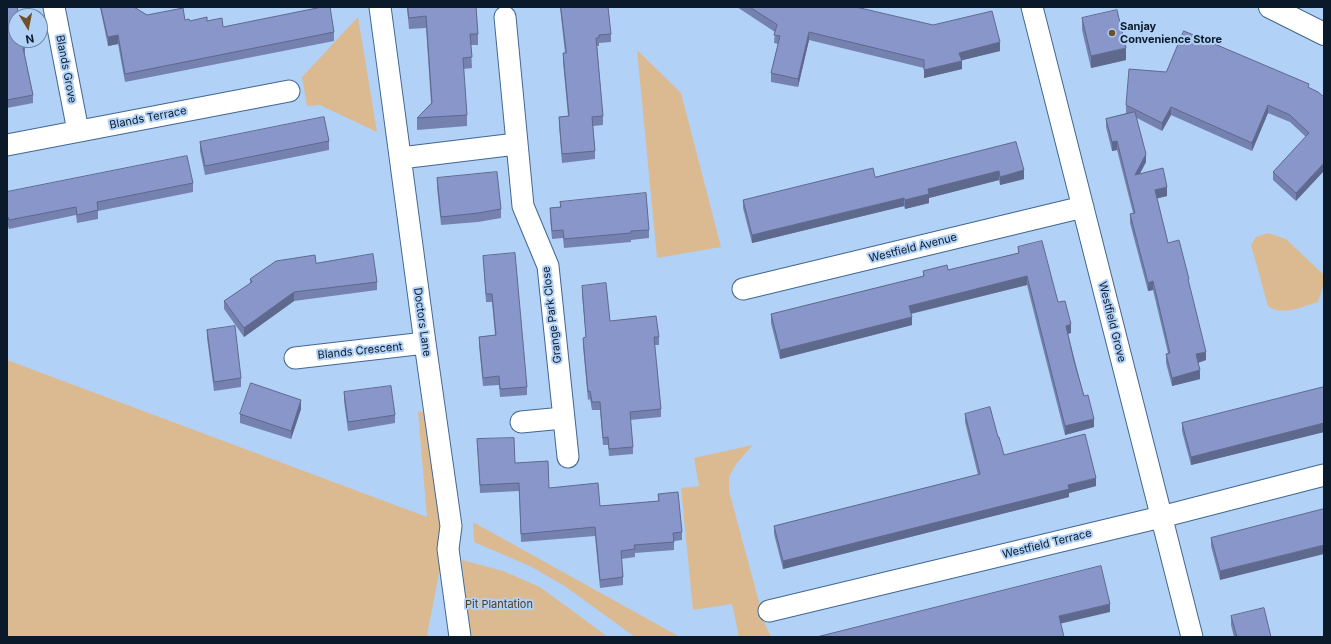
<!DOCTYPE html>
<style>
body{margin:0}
#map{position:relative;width:1331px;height:644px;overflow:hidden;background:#b1d1f7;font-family:Inter,sans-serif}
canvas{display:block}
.frame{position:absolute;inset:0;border:8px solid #0a1a2a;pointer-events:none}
.north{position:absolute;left:8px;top:8px;width:40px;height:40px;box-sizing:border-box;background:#b1d1f7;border:1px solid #6e88a5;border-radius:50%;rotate:170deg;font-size:11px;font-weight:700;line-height:16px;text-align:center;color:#0a1a2a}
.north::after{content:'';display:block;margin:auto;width:14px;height:18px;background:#705127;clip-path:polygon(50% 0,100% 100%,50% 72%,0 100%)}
</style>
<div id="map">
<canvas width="1331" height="644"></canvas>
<div class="frame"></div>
<div class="north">N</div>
</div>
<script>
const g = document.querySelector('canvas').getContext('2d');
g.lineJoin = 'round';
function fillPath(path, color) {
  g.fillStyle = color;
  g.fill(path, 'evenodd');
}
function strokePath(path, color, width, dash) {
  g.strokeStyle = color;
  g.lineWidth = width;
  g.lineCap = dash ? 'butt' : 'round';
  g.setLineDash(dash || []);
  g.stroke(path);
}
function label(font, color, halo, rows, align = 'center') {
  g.font = font + ' Inter,sans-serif';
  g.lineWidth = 4;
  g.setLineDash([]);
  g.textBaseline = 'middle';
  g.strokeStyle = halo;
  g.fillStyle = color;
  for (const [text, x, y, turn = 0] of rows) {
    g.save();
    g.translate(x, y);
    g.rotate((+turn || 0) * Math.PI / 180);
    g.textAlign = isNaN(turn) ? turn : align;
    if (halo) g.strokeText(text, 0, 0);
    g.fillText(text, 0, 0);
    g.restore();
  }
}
fillPath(new Path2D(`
 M358 17 377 132 320 105 307 106 302 77Z
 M637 50 681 93 721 247 657 258Z
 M1268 233 1286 239 1324 275V283L1318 302C1303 306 1282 317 1268 306L1251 245 1256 237Z
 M7 360 427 517 418 411 430 414 444 548 427 635 430 637H7Z
 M753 445 736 464 729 477V491L765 624 771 637H739L732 604 693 610 681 488 699 486 694 458Z
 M473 522 680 637H635L566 587 532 567 474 542Z
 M462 560 503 571 540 587 608 637H468Z`), '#dcba91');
const street = new Path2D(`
 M54 7 78 131
 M380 7 425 343 451 526 448 549 460 637
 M1032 7 1192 637
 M505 17 523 206 548 266 568 457
 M7 145 289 91
 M401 158 516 144
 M743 289 1083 207
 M295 358 425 343
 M521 422 563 418
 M769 611 1161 517 1324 475`);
const secondary = new Path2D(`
 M1270 7 1324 34`);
strokePath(street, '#426790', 23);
strokePath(secondary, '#426790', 24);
strokePath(street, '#fff', 21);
strokePath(secondary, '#fff', 22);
fillPath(new Path2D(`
 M7 7 25 48V57L33 95V103L7 108Z
 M100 7H134L147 15 190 21H207L223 27 334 32V41L125 82 118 44 108 46Z
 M407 7H476L478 34V45H471L472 68 463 69 467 115V126L417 130V118L431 103 426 28 409 29Z
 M560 7H597L611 34V42L599 43V46H597L603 116V125L593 126 595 151V159L562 163 559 125V117L568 116 563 62V53H565Z
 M737 7H856L1000 51 962 60V69L924 78V68L809 40 798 87 771 82V73L778 44 774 43 775 32Z
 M1082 18 1126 60 1091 68 1082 30Z
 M1309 88 1318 92 1296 201 1273 180V172L1306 137 1290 122 1268 113 1252 151 1171 115 1162 131 1137 118 1146 162 1140 173 1167 196 1157 198 1168 243 1189 285 1206 360 1198 363 1200 379 1172 386 1166 363V354L1168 353 1153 290 1148 291 1130 223V214L1133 213 1117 150 1112 151 1106 127V119L1127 113H1126V105Z
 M329 141V150L205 175 200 151V142Z
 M1016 142 1024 179 1000 185 999 180 929 198V203L905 209 904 206 752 243 743 208V200L875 177Z
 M437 178 501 209V218L478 222 441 225 437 187Z
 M193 183V192L98 211V219L77 223 76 215 9 229 8 226H7V192Z
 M560 202 649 230V238L631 240V242L564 248 563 238 552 239 550 217V208L560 207Z
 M1018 247 1058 302 1071 333 1068 334 1084 396 1094 427 1065 435 1027 285 911 314 912 325 780 359 771 323V314L923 276V271L948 270 1018 253Z
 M483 256 527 387V395L500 397 499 385 483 386 479 345V337L495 335 492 302H486Z
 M316 263 377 282V290L294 301 244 337 224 309V301L250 284V279Z
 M582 286 610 321 659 337V345H654L661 409V417L630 420 633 447V454L609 456 608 445H603L600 410H592L590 399 588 400 583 346V338H586L582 294Z
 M207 330 241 378V387L214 391 207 338Z
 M1324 387V432L1191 465 1182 431V423Z
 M344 392 395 415V423L348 431 344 401Z
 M301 409 291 439 240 423V414Z
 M965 414 998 437 1004 455 1096 486 1069 493V497L783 569 774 534V526L978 475 965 422Z
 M477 439 515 463 549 488 600 506 658 501V494L682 532V540L674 541V550L635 553V557L621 559 623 577V585L600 588 595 536 521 542 519 491 480 493Z
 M1324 509 1220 580 1211 546V538Z
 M1231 616 1271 637H1234L1231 625Z`), '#7581ae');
fillPath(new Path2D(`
 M809 32V40L798 87V79Z
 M118 35V44L108 46V37Z
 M1000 42V51L959 61V53Z
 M1126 48V60L1091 68V56Z
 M962 61V69L924 78V70Z
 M1268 105V113L1252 151V143Z
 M1171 107V115L1162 131V123Z
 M1117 141V150L1112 151V142Z
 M1146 154V162L1135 183V175Z
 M1324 163V171L1296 201V193Z
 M1024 170V179L1000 185V177Z
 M999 171V180L929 198V203L905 209V200L928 189Z
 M1167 187V196L1155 199V190Z
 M904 198V206L752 243V235Z
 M1027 276V285L909 314V306Z
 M1153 281V290L1148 291V283Z
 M294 292V301L244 337V328Z
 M912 317V325L780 359V350Z
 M1071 324V333L1066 334V326Z
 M1206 352V360L1196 363V354Z
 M1200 370V379L1172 386V378Z
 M301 400V409L291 439V431Z
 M1094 419V427L1065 435V426Z
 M1324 423V432L1191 465V457Z
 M1096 478V486L1069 493V497L783 569V561Z
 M1324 545V554L1220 580V571Z
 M1110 604V612L1059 624V616Z`), '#5f698d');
const building = new Path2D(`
 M7 7H17L19 16H16V40H24L25 48H23L33 95 7 100Z
 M101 7H134L147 15 183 8 185 20 189 19 190 21 207 17V21L222 18 223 27 322 7H330L334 32 125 74 118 35 108 37Z
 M408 7H476L478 34H470L472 57 463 58 467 115 417 118 432 103 426 16 409 18Z
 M561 7H608L611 34 599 35V38H596L603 116 592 117 595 151 562 154 559 117 569 116 563 53H566Z
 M750 7H856L933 25 992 11 1000 42 959 53 962 61 924 70V60L809 32 798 79 771 73 780 36 774 35 777 25Z
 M1117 10 1126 48 1091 56 1082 18Z
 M1184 31 1309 84 1308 87 1318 92 1324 97V163L1296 193 1273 172 1309 133 1290 115 1268 105 1252 143 1171 107 1162 123 1126 105 1129 69 1166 72Z
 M1135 112 1146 154 1135 175 1163 168 1167 187 1155 190 1168 243 1179 240 1189 279H1188L1206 352 1196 354 1200 370 1172 378 1166 354 1170 353 1153 281 1148 283 1130 214 1135 213 1117 141 1112 142 1106 119Z
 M324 117 329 141 205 166 200 142Z
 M1016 142 1024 170 1000 177 999 171 928 189 929 194 905 200 904 198 752 235 743 200 873 168 875 177Z
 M187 156 193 183 97 202 98 210 77 215 76 207 9 220 8 217 7 218V192Z
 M497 172 501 209 478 213 441 217 437 178Z
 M646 193 649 230 631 231V233L564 239 563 230 552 231 550 208 561 207 560 202Z
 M1042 241 1058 302 1065 301 1071 324 1066 326 1074 361 1084 396 1088 395 1094 419 1065 426 1027 276 909 306 912 317 780 350 771 314 924 276 923 271 947 265 948 270 1019 253 1018 247Z
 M515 253 527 387 500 389 499 376 483 378 479 337 496 335 492 294H486L483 256Z
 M373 254 377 282 294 292 244 328 224 301 252 282 250 279 276 261 315 255 316 263Z
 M606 283 610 321 656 316 659 337H654L661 409 630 412 633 447 609 449 608 437 603 438 600 402H592L590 391 588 392 583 338 586 337 582 286Z
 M235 326 241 378 214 382 207 330Z
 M251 383 301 400 291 431 240 414Z
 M391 386 395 415 348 422 344 392Z
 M1324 387V423L1191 457 1182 423Z
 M990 407 998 437H999L1004 455 1085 434 1096 478 1068 485 1069 489 783 561 774 526 980 474 965 414Z
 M514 438 515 463 548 461 549 488 598 483 600 506 659 501 658 494 678 492 682 532 673 533 674 542 634 545 635 549 621 551 623 577 600 580 595 527 521 534 519 483 480 485 477 439Z
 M1324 509V545L1220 571 1211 538Z
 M1101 566 1110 604 1059 616 1064 637H817Z
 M1264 608 1271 637H1237L1231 616Z`);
fillPath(building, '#8896ca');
strokePath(building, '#5f698d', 1);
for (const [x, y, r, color] of [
 [1112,33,4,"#705127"]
]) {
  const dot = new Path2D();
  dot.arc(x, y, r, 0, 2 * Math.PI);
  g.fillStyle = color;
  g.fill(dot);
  strokePath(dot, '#b1d1f7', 1.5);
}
label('bold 11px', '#0a1a2a', '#b1d1f7', [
 ["Sanjay",1120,27],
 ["Convenience Store",1120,40]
], 'left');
label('11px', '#0a1a2a', '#b1d1f7', [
 ["Blands Grove",66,69,79],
 ["Blands Terrace",148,118,-11],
 ["Westfield Avenue",913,248,-14],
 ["Grange Park Close",552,315,-97],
 ["Doctors Lane",422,322,82],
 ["Westfield Grove",1112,322,76],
 ["Blands Crescent",360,351,-6],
 ["Westfield Terrace",1047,544,-14]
]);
label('11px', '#523b1c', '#b1d1f7', [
 ["Pit Plantation",499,605]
]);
</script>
